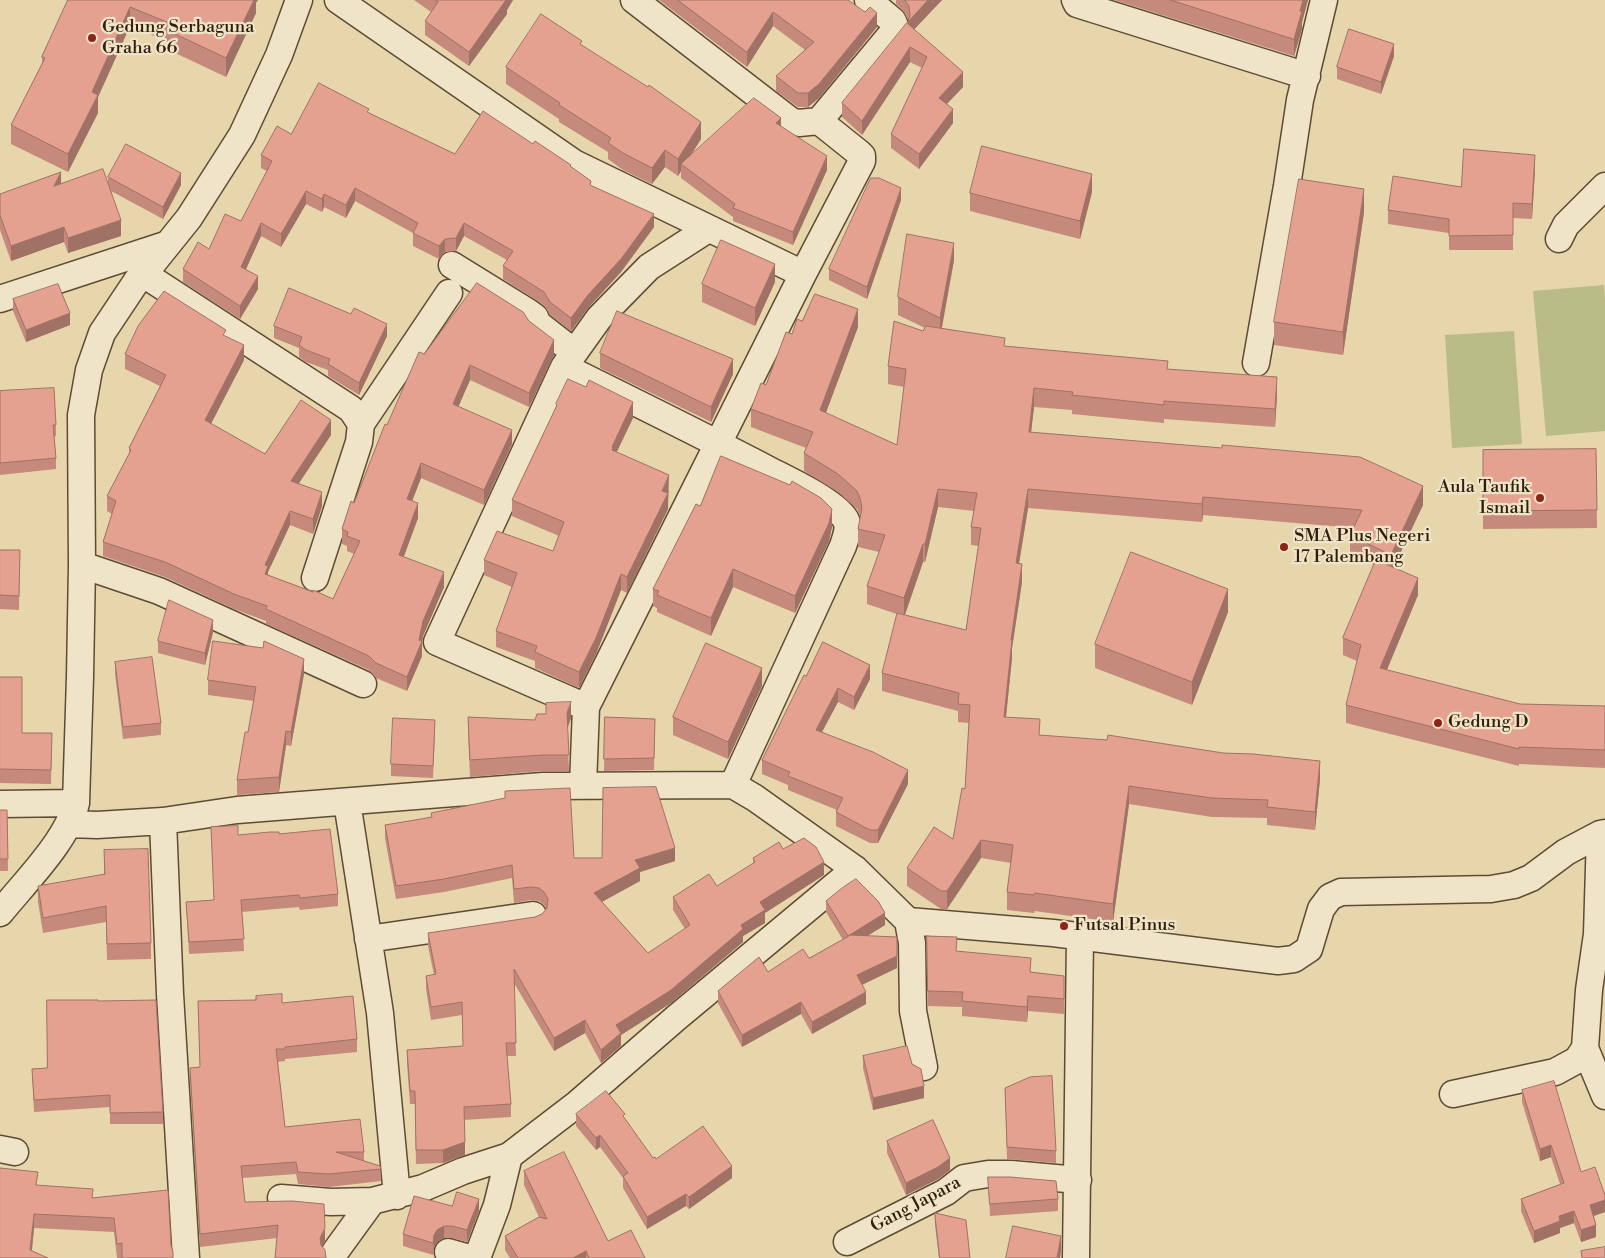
<!DOCTYPE html>
<style>
body{margin:0}
canvas{display:block;background:#e7d5ab}
</style>
<canvas width="1605" height="1258"></canvas>
<script>
const g = document.querySelector('canvas').getContext('2d');
g.lineJoin = 'round';
function fillPath(path, color) {
  g.fillStyle = color;
  g.fill(path, 'evenodd');
}
function strokePath(path, color, width, dash) {
  g.strokeStyle = color;
  g.lineWidth = width;
  g.lineCap = dash ? 'butt' : 'round';
  g.setLineDash(dash || []);
  g.stroke(path);
}
function label(font, color, halo, rows, align = 'center') {
  g.font = font + ' "Libre Bodoni",serif';
  g.lineWidth = 4.5;
  g.setLineDash([]);
  g.textBaseline = 'middle';
  g.strokeStyle = halo;
  g.fillStyle = color;
  for (const [text, x, y, turn = 0] of rows) {
    g.save();
    g.translate(x, y);
    g.rotate((+turn || 0) * Math.PI / 180);
    g.textAlign = isNaN(turn) ? turn : align;
    if (halo) g.strokeText(text, 0, 0);
    g.fillText(text, 0, 0);
    g.restore();
  }
}
fillPath(new Path2D(`
 M1604 285 1605 300V431L1546 436 1533 291Z
 M1514 331 1522 444 1452 448 1445 335Z`), '#b9bc86');
const minor = new Path2D(`
 M338 0 574 163 803 274
 M1075 0 1077 4 1307 76
 M819 121 894 31 895 26 893 21 868 0
 M1559 239 1566 225 1605 186
 M452 265 528 312 535 317 538 324 574 352
 M142 273 351 409 361 424 359 442 315 578
 M0 299 168 244
 M1256 363 1287 186 1300 100 1324 0
 M564 367C633 401 702 435 771 471 791 481 831 500 844 517 851 526 846 536 843 546L733 785
 M361 424 449 293
 M82 565 159 591 363 684
 M586 707 437 642 564 367 599 318 649 267 708 229
 M583 786 586 707 803 274 862 161V156L859 153 819 121 799 123 791 121 634 0
 M347 802 380 1013 397 1196
 M0 804 76 803
 M163 821 170 994 186 1258
 M69 824 97 825 163 821 237 810 543 786 733 785 755 798 855 869 908 921 1053 933 1278 961 1294 959 1309 949 1321 909 1330 897 1341 892 1491 889 1514 885 1531 878 1566 852 1600 834 1605 833
 M0 913C24 883 68 840 76 803L80 677 82 565 81 415 89 370 102 333 142 273 152 264 189 218 242 135 279 55 299 0
 M908 921 912 943 913 1011 924 1067
 M368 939 533 915
 M1585 1048 1605 1096
 M1453 1094 1555 1072 1577 1060 1585 1048 1589 990 1597 934 1600 834
 M0 1149 15 1152
 M281 1198 331 1202 372 1201 423 1188 463 1171 509 1156 577 1104 676 1018 855 869
 M847 1242 946 1192 964 1178 988 1174H1011L1078 1180
 M335 1252 372 1201
 M448 1252 469 1258
 M477 1258 497 1205 509 1156
 M1076 1258 1080 937`);
strokePath(minor, '#5e4b33', 29);
strokePath(minor, '#efe4c8', 26);
fillPath(new Path2D(`
 M68 0 256 3V13L226 77 171 51V43L130 26 98 97V113L68 172 11 144V125L42 64V57Z
 M414 0H513L507 10V14L469 66 425 35V21L431 12Z
 M659 0H848L877 27 819 98 808 107H798L776 91V76L805 50 773 26 747 67Z
 M896 0H942L914 29 963 87 947 104 953 123 919 169 891 148V134L922 68 910 62 862 135 842 117V103L908 23V20L903 10 896 4Z
 M1114 0H1308L1302 22V29L1294 56Z
 M582 46 701 139 691 155 781 127 827 170 793 245 733 221V217L681 178V171L678 176 665 167 652 184 623 170 608 159V152L559 122V119L506 84V67Z
 M1394 56 1381 94 1337 79V67Z
 M369 113 455 154 533 144 571 167 591 186 654 227 621 272 588 308 571 331 550 315 544 305 503 279V266L507 260 464 236 456 251 445 252 439 259 413 246V233L355 201 346 218 324 207 322 212 306 204 281 247 261 236 246 269 258 289 240 319 183 282V269L209 249 241 221 267 171 261 168V155L291 134Z
 M1535 170 1532 219 1513 218V250H1449V233L1388 224V210L1461 187Z
 M108 177 181 185 163 219 111 191 121 236 68 253 64 242 11 261 0 230V194L61 183 108 182Z
 M1092 192 1080 239 970 211V193Z
 M901 200 867 299 829 280V269Z
 M1364 212 1343 355 1274 345V322Z
 M954 260 942 328 1005 346 1168 369 1277 395 1275 427 1164 419V423L1072 414V410L1034 407 1031 432 1423 505 1393 567 1418 595 1387 670 1520 704 1605 706V768L1519 764V766L1346 723V705L1357 661 1343 655V638L1374 565 1350 554V535L1354 528 1203 515 1202 522 1028 508 1019 564 1022 582 1012 648V658L1006 717 1040 735 1320 779 1315 830 1267 825V818L1212 817 1129 804 1113 922 1035 911 1034 913 1007 910V892L1011 863 981 858 947 909H941L907 886V868L953 839 965 789 969 723 958 722V711L882 691V673L897 614 867 604V586L879 552 858 547V529L861 517 857 509 838 492 804 471V453L806 448 751 427V409L766 385 792 334 802 321 858 327 826 413 897 445 904 387 888 384V366L923 331 925 328 898 315V297ZM938 507 974 511 971 527V545L979 546 966 630 905 615 923 562H925Z
 M775 282 755 326 702 302V284Z
 M13 299 70 325 26 342 13 311Z
 M529 321 554 355 529 407 470 380 458 407 512 444 484 505 421 478 412 501 418 518 403 557 444 587 423 636 422 641V656L407 691 376 678 369 670 266 624V621L234 609 165 577 103 556V542L112 514 107 511V496L129 454V448L160 386 125 369V354L226 336 244 360 211 424 265 454 331 435 299 483 322 506 313 534 290 525 268 572V575L333 599 354 554 347 551V546L342 544V529L354 503 387 425 424 354Z
 M274 326 387 336 359 395 328 376V370L306 362 299 357V348L274 338Z
 M600 353 733 374 711 422 600 368Z
 M0 391 56 425V436L54 437 56 458V469L0 475Z
 M556 404 633 418 617 452 669 491 668 493V509L627 593 621 590 596 654 579 688 535 668V661L496 647V631L512 587 484 575V560L553 551 559 536 512 516V500L556 408Z
 M1596 449 1597 528 1483 529V450Z
 M700 506 832 527 829 541 795 613 733 587 711 636 657 612V608L653 606V589Z
 M0 550H20L19 610 0 609Z
 M1228 612 1192 705 1095 668V644Z
 M213 632 205 665 158 653V641Z
 M115 662 161 723V735L123 739 115 674Z
 M304 674 291 746 286 745 279 792 237 795V780L248 732 254 701 208 695V680Z
 M806 676 870 679 854 710 838 702 822 732 908 784 878 843H870L836 826V812L837 810 788 790V785L762 774V760Z
 M0 677 22 733H52L51 784 0 783Z
 M762 686 728 759 673 735V717Z
 M546 703 571 718 567 728 569 771H542L470 777 468 733V717L535 720 546 714Z
 M605 717 655 719 654 770 604 771Z
 M435 732 433 778 391 776V764Z
 M0 810H7L8 871H0Z
 M431 813 574 858 675 861 640 872V881L602 902 648 953 685 929 673 910V897L717 886 753 864V858L783 849 824 875 765 913V923L743 936V942L671 1003 621 1035V1046L601 1063 585 1033 554 1051 514 983 516 1056H507L511 1104V1117L464 1120 465 1155 443 1163 416 1164 415 1104H410L407 1063V1050L463 1046 462 1015 431 1020 426 989V976L434 975 428 946V933L535 917 542 914 546 909 544 905 539 901 531 900 514 903 512 878 444 892 396 899 385 838V825L421 819 431 817Z
 M211 827 238 835 279 834 338 894V906L300 910 299 907 242 912 244 951 189 954 186 902 214 900Z
 M104 850 151 943V959L107 960 106 922 43 933 38 902V886L104 874Z
 M826 901 885 925 867 936 897 968 862 985 866 1004 812 1034 801 1014 742 1047 718 1003V991L809 958 843 940 826 912Z
 M927 936 957 951 1031 972 1064 976V1014L1028 1011 1027 1022 962 1016V1007L928 1006Z
 M98 1001 163 1112V1124H110V1107L34 1112 32 1069 47 1068Z
 M198 1001 282 1003 357 1039V1052L285 1059V1061L278 1062 285 1127 364 1152V1161L380 1166 381 1181 329 1187 298 1184 296 1174 242 1178 245 1202 325 1241 322 1246 277 1238 200 1247 190 1080V1068L200 1067Z
 M863 1056 912 1064 924 1098 873 1110 863 1068Z
 M1005 1088 1056 1151V1163L1007 1159Z
 M1522 1090 1581 1172 1605 1195V1212L1594 1216 1596 1237 1581 1242 1574 1223 1560 1228V1233L1534 1243 1521 1211V1199L1560 1184 1551 1157 1540 1161 1522 1102Z
 M576 1114 625 1120 653 1158 732 1178 689 1209 686 1206 647 1229 623 1188V1178L600 1147 596 1150 576 1126Z
 M887 1141 950 1170 938 1179 906 1195 887 1153Z
 M524 1171 608 1241 645 1258H510L505 1250V1236L539 1217 524 1185Z
 M988 1177 1058 1199V1211L990 1216Z
 M38 1186 93 1198 171 1245 173 1258H117L114 1232 34 1228 32 1250 0 1258Z
 M452 1206 479 1211 467 1242 452 1238H444L437 1242 434 1247 433 1255 403 1246V1234Z
 M935 1213 970 1258H939L935 1225Z`), '#c58a7c');
fillPath(new Path2D(`
 M252 0H258L256 3V13L226 77V58Z
 M505 0H513L507 10V14L469 66V52Z
 M928 0H942L908 36V22Z
 M1303 0H1308L1302 22V29L1294 56V39L1300 11Z
 M130 7V26L98 97V113L68 172V154L92 92Z
 M773 12V26L747 67V52Z
 M877 13V27L819 98 808 107V93Z
 M1394 44V56L1381 94V82Z
 M910 47V62L862 135V121Z
 M963 72V87L939 112V98Z
 M953 109V123L919 169V154Z
 M781 118V132L776 123Z
 M701 122V139L684 166 681 164V171L678 176V159Z
 M665 150V167L652 184V168Z
 M1535 155V170L1532 219V204Z
 M827 156V170L793 245V232Z
 M61 172V187L54 186Z
 M181 173V185L163 219V207Z
 M1092 174V192L1080 239V221Z
 M355 188V201L346 218V205Z
 M901 188V200L867 299V287Z
 M1364 189V212L1343 355V332Z
 M306 191V204L281 247V234Z
 M324 194V207L322 212V199Z
 M654 214V227L621 272 588 308 571 331V318L588 295Z
 M121 220V236L68 253V238Z
 M261 223V236L241 280V267Z
 M464 223V236L456 251V238Z
 M64 227V242L11 261V246Z
 M445 239V252L439 259V246Z
 M954 243V260L940 336V318Z
 M775 264V282L755 326V308Z
 M258 276V289L240 319V306Z
 M858 309V327L820 428V410Z
 M70 313V325L26 342V330Z
 M387 324V336L359 395V383Z
 M554 340V355L529 407V393Z
 M244 345V360L205 435V420Z
 M733 359V374L711 422V407Z
 M470 365V380L453 419V404Z
 M1277 377V395L1275 427V409Z
 M1034 388V407L1029 450V432Z
 M633 402V418L613 459 612 447Z
 M331 420V435L291 495V481Z
 M512 430V444L484 505V490Z
 M421 463V478L407 514V499Z
 M669 475 668 509 627 593V577Z
 M1423 486V505L1391 573V555Z
 M938 489V507L925 562V544Z
 M1028 489V508L1016 581V563Z
 M322 492V506L313 534V519Z
 M1203 497V515L1202 522V504Z
 M418 503V518L399 570V555Z
 M832 509V527L829 541 795 613V596Z
 M290 511V525L268 572V581L265 589V565Z
 M923 544V562L904 617V598Z
 M1022 564V582L1012 648V658L1004 735V717L1011 640Z
 M733 569V587L711 636V618Z
 M444 572V587L423 636 422 641V656L407 691V677L419 640 423 621Z
 M621 574V590L596 654 579 688V672Z
 M1418 578V595L1380 686V668Z
 M1228 589V612L1192 705V682Z
 M213 620V632L205 665V653Z
 M304 659V674L291 746V732Z
 M870 665V679L854 710V697Z
 M762 668V686L728 759V742Z
 M838 688V702L816 743V730Z
 M571 702V718L567 730V713Z
 M286 731V745L279 792V777Z
 M1320 761V779L1315 830V812Z
 M908 770V784L878 843V830Z
 M1129 786V804L1113 922V904Z
 M981 840V858L947 909V891Z
 M675 848V861L640 872V881L594 906V893L635 860Z
 M824 862V875L765 913V923L743 936V942L671 1003 621 1035V1046L601 1063V1050L616 1025 741 925 760 902Z
 M885 913V925L848 948V936Z
 M897 956V968L857 987V975Z
 M866 992V1004L812 1034V1022Z
 M1028 996V1011L1027 1022V1007Z
 M801 1002V1014L742 1047V1035Z
 M585 1020V1033L554 1051V1038Z
 M924 1086V1098L873 1110V1098Z
 M600 1135V1147L596 1150V1138Z
 M465 1142V1155L443 1163V1150Z
 M1551 1145V1157L1540 1161V1149Z
 M950 1158V1170L938 1179 906 1195V1183Z
 M732 1166V1178L689 1209V1197Z
 M686 1194V1206L647 1229V1217Z
 M479 1199V1211L467 1242V1230Z
 M1605 1200V1212L1590 1217V1205Z
 M1574 1211V1223L1560 1228V1233L1534 1243V1231L1559 1216Z
 M34 1214V1228L31 1258 30 1250Z
 M1596 1225V1237L1581 1242V1230Z
 M444 1226V1238L437 1242 434 1247 433 1255 434 1235 437 1230Z
 M325 1228V1241L320 1251V1238Z
 M1061 1236V1252L1060 1258H1057Z
 M586 1251V1258H573Z`), '#a07165');
const building = new Path2D(`
 M68 0H254L226 58 171 32 174 25 130 7 92 92 98 95 68 154 11 125 45 58 42 57Z
 M435 0H506L469 52 425 21 438 2Z
 M678 0H848L865 12 870 7 877 13 819 84 808 93H798L776 76 814 42 773 12 747 52Z
 M905 0H928L908 22 910 15 909 6Z
 M1171 0H1303L1300 11H1302L1294 39Z
 M541 14 582 41 580 44 648 87 649 85 701 122 678 159 665 150 652 168 623 153 608 143 611 138 559 105 560 103 506 67Z
 M907 23 963 72 939 98 953 109 919 154 891 134 927 57 910 47 862 121 842 103Z
 M1349 29 1394 44 1381 82 1337 67Z
 M319 83 369 109 367 112 455 154 483 111 533 144 535 141 571 165 570 166 591 181 590 185 654 214 621 259 588 295 571 318 550 302 544 292 503 266 513 251 464 223 456 238 445 239 439 246 413 233 418 223 355 188 346 205 324 194 322 199 306 191 281 234 261 223 241 267 258 276 240 306 183 269 198 242 209 249 225 214 241 221 272 161 261 155 277 126 291 134Z
 M754 98 781 118 776 123 827 156 793 232 733 208 735 204 681 164Z
 M126 144 181 173 163 207 108 177Z
 M982 146 1092 174 1080 221 970 193Z
 M1464 149 1535 155 1532 204 1513 203V235L1449 236V219L1388 210 1393 176 1461 187Z
 M103 169 121 220 68 238 64 227 11 246 0 215V194L61 172 54 186Z
 M871 178H879L901 188 867 287 829 269Z
 M1299 179 1364 189 1343 332 1274 322Z
 M907 234 954 243 940 318 898 297Z
 M721 240 775 264 755 308 702 284Z
 M477 283 523 312 529 321 554 340 529 393 470 365 453 404 512 430 484 490 421 463 407 499 418 503 399 555 444 572 423 621 419 640 422 641 407 677 376 663 369 656 266 609 267 606 234 594 165 562 103 542 116 501 107 496 131 450 129 448 166 375 125 354 138 326 164 291 226 330 223 335 244 345 205 420 265 454 301 400 331 420 291 481 322 492 313 519 290 511 265 565 268 566 265 574 313 592V590L333 599 360 541 347 536 348 532 342 529 351 501 354 503 385 424 387 425 419 352 424 354Z
 M58 284 70 313 26 330 13 299Z
 M289 288 351 314 354 308 387 324 359 383 328 364 330 359 306 350 299 345 302 337 274 326Z
 M815 294 858 309 820 410 897 445 906 369 888 366 894 321 923 331 926 326 1005 338 1004 346 1168 361 1167 369 1277 377 1275 409 1164 401V405L1072 395 1073 392 1034 388 1029 432 1222 448V445L1360 457 1423 486 1391 555 1350 535 1362 510 1203 497 1202 504 1028 489 1016 563 1022 564 1011 640H1012L1004 717 1040 719 1039 735 1107 740 1108 735 1223 753 1253 754 1320 761 1315 812 1267 807 1268 800 1212 798 1129 786 1113 904 1035 893 1034 895 1007 892 1013 845 981 840 947 891H941L907 868 934 827 953 839 962 788 965 789 970 705 958 704 959 693 882 673 897 613 966 630 981 528 971 527 977 493 938 489 925 544H923L904 598 867 586 885 535 858 529 862 508 860 498 857 491 838 474 804 453 813 432 751 409 761 383 766 385 786 332 792 334 797 319 802 321Z
 M617 311 733 359 711 407 600 353Z
 M568 379 586 387 589 380 633 402 612 447 613 448 612 450 669 475 662 491 668 493 627 577 621 574 596 638 579 672 535 652 537 646 496 631 517 573 484 560 497 531 553 551 564 522 512 500 557 405 556 404Z
 M54 388 56 425H53L56 458 0 463V391Z
 M1596 449 1597 510 1483 511V450Z
 M721 456 790 485 792 481 821 498 832 509 829 523 795 596 733 569 711 618 657 595 659 591 653 589 696 504 700 506Z
 M0 550H20L19 596 0 595Z
 M1131 552 1228 589 1192 682 1095 644Z
 M1376 560 1418 578 1380 668 1520 704 1605 706V750L1519 747V749L1346 705 1361 645 1343 638Z
 M169 600 213 620 205 653 158 641Z
 M213 641 263 648 264 641 304 659 291 732 286 731 279 777 237 780 245 732H248L256 687 208 680Z
 M823 642 870 665 854 697 838 688 816 730 873 752 908 770 878 830H870L836 812 843 798 788 776 790 772 762 760 804 675 806 676Z
 M706 643 762 668 728 742 673 717Z
 M152 657 161 723 123 727 115 662Z
 M0 677H22V733H52L51 770 0 769Z
 M571 702 567 713 569 755H542L470 760 468 717 535 720 537 714H546V703Z
 M605 717 655 719 654 758 604 759Z
 M393 718 435 720 433 766 391 764Z
 M656 787 675 848 635 860 640 868 594 893 648 953 690 925 673 897 709 874 717 886 755 862 753 858 779 842 783 849 804 838 816 847 824 862 760 902 765 910 741 925 743 929 671 990 616 1025 621 1033 601 1050 585 1020 554 1038 514 969 516 1043H506L511 1104 464 1107 465 1142 443 1150H416L415 1091H410L407 1050 463 1046 462 1002 431 1007 426 976 436 974 428 933 535 917 542 914 547 908 548 899 544 892 539 888 531 887 514 889 512 865 444 879 396 886 385 825 421 819 432 817 431 813 505 798V791L570 788 574 858H602L603 788Z
 M0 810H7L8 859H0Z
 M238 826V835L270 832H279V834L330 829 338 894 300 898 299 895 241 900 244 939 189 942 186 902 214 900 211 827Z
 M148 849 151 943 107 944 106 906 43 918 38 886 105 874 104 850Z
 M856 879 878 901 885 913 848 936 826 901 842 888Z
 M851 935 897 937V956L857 975 866 992 812 1022 801 1002 742 1035 718 991 759 957 768 972 803 949 809 958Z
 M927 936 957 937 956 951 1031 958 1030 972 1064 976V999L1028 996 1027 1007 962 1001 963 992 928 991Z
 M282 994V1003L353 996 357 1039 285 1047V1049H276L285 1127 360 1119 364 1152H336L380 1166 381 1169 329 1174 298 1172 296 1162 241 1166 245 1202 292 1201 324 1204 325 1228 320 1238 321 1245 325 1250 326 1258H275L278 1225 200 1234 190 1068 200 1067 198 1001 256 1000V996Z
 M47 1000H98V1001L156 1000 163 1112 110 1113V1095L34 1100 32 1069 47 1068Z
 M907 1046 912 1064 921 1069 924 1086 873 1098 863 1056Z
 M1052 1076 1056 1151 1007 1147 1005 1088 1030 1077Z
 M1554 1081 1581 1172 1595 1167 1605 1195V1200L1590 1205 1596 1225 1581 1230 1574 1211 1559 1216 1560 1221 1534 1231 1521 1199 1564 1183 1551 1145 1540 1149 1522 1090Z
 M606 1091 625 1114 623 1116 653 1158 655 1157 656 1159 703 1126 732 1166 689 1197 686 1194 647 1217 623 1176 628 1173 600 1135 596 1138 576 1114Z
 M933 1120 950 1158 938 1167 906 1183 887 1141Z
 M564 1152 608 1241 631 1230 645 1258H589L586 1251 573 1258H518L505 1236 539 1217 547 1219 524 1171Z
 M0 1168 38 1172 36 1185 93 1189 92 1198 168 1190 171 1245 173 1252V1258H122V1243L117 1244 114 1218 34 1214 30 1250 48 1258H0Z
 M988 1177H1010L1056 1181 1058 1199 990 1204Z
 M457 1192 479 1199 467 1230 452 1226H444L437 1230 434 1235 433 1243 403 1234 414 1196 452 1206Z
 M935 1213 966 1220 970 1258H940Z
 M1013 1226 1061 1236 1057 1258H1006Z
 M1605 1247V1258H1582L1581 1251Z`);
fillPath(building, '#e5a190');
strokePath(building, '#a07165', 1);
for (const [x, y, r, color] of [
 [92,38,5,"#8f2418"],
 [1540,498,5,"#8f2418"],
 [1284,547,5,"#8f2418"],
 [1438,723,5,"#8f2418"],
 [1064,926,5,"#8f2418"]
]) {
  const dot = new Path2D();
  dot.arc(x, y, r, 0, 2 * Math.PI);
  g.fillStyle = color;
  g.fill(dot);
  strokePath(dot, '#efe4c8', 2);
}
label('18px', '#301d0b', '#efe4c8', [
 ["Gedung Serbaguna",102,28],
 ["Graha 66",102,49],
 ["Aula Taufik",1530,488,"right"],
 ["Ismail",1530,509,"right"],
 ["SMA Plus Negeri",1294,537],
 ["17 Palembang",1294,558],
 ["Gedung D",1448,723],
 ["Futsal Pinus",1074,926]
], 'left');
label('18px', '#301d0b', '#efe4c8', [
 ["Gang Japara",916,1205,-28]
]);
</script>
